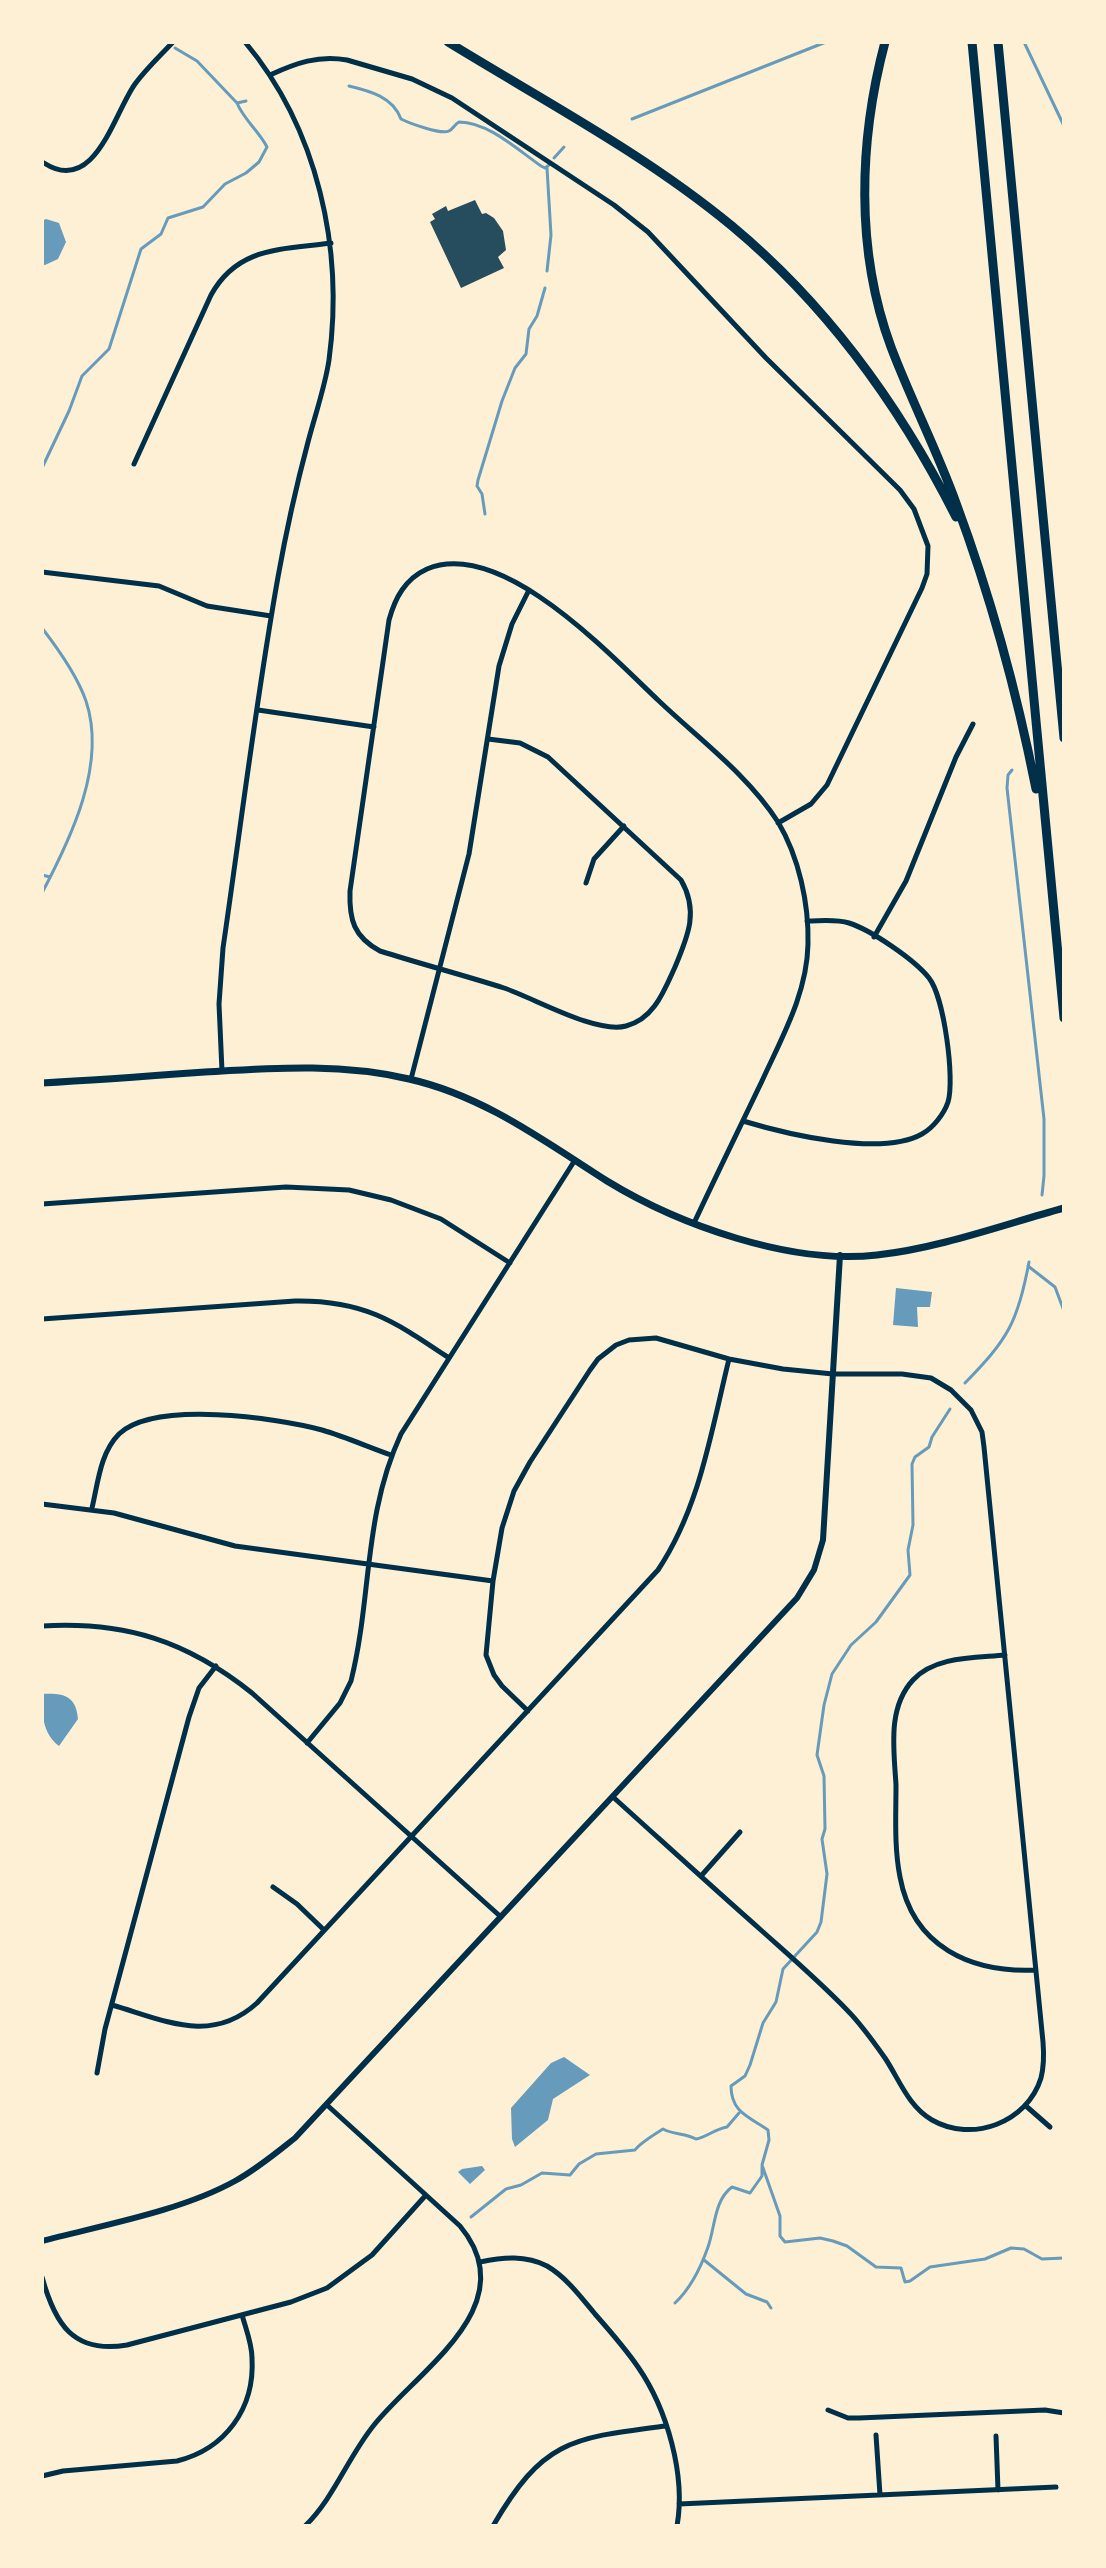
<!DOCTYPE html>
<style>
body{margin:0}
#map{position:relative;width:1106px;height:2568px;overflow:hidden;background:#fdf0d5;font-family:Mulish,sans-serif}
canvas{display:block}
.frame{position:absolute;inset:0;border:44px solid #fdf0d5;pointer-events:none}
</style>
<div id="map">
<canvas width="1106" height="2568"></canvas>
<div class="frame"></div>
</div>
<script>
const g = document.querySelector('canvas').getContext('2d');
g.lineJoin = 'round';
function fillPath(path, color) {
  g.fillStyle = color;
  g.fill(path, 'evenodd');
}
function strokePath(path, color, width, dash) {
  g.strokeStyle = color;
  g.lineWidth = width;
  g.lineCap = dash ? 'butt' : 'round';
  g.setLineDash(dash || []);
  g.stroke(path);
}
fillPath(new Path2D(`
 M46 219 59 223 66 242 58 259 45 265 42 264V221Z
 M896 1288 932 1292 930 1307H917L918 1327 893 1325Z
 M42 1694C63 1693 76 1695 78 1719L59 1746C42 1733 42 1713 42 1694Z
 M564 2057 590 2075 553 2099 548 2120 515 2147 512 2139 511 2108 551 2063Z
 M482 2166 485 2170 470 2184 458 2172 462 2169Z`), '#669bbc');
strokePath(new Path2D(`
 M1024 42 1064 126
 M175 48 197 61 237 103 246 101
 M349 86C370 91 393 97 401 119 409 123 441 135 449 131 453 129 455 124 459 122 488 122 518 150 541 166L545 168 549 165
 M632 119 826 42
 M554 158 564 147
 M547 168 551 235 547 271
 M42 468 69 411 82 376 109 349 141 249 161 234 168 218 203 207 225 184 246 173 259 162 267 147C259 131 244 120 237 103
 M485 514 482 494 477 486 478 480 502 401 515 368 526 354 529 329 537 316 545 288
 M42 628C59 650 77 675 86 701 107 764 71 838 42 893
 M1012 770 1008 775 1007 788 1044 1119V1176L1042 1195
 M42 875 50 877
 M1028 1266 1055 1287 1064 1311
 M965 1383C1008 1339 1018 1322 1029 1262
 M950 1409 932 1437 929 1447 915 1457 912 1464 913 1525 908 1550 910 1575 876 1622 851 1645 832 1674 824 1705 817 1755 824 1776 825 1829 822 1839 827 1874 821 1922 817 1932 783 1969 776 2002 763 2023 750 2065 745 2076 731 2086C731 2113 750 2117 768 2130L769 2140 762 2165 780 2216V2236L785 2242 820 2238 833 2241 847 2246 876 2267 901 2268 905 2282 910 2281 930 2267 985 2259 1011 2248 1024 2249 1042 2259 1064 2258
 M471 2217 506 2189 521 2185 542 2173 570 2175 579 2164 596 2154 635 2150C640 2143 655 2134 663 2129 674 2135 685 2133 696 2139 707 2137 715 2129 727 2127L739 2113
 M704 2260 746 2294 767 2302 771 2308
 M675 2303C691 2288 701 2267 708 2247 715 2228 714 2200 732 2187L750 2193 762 2176V2167`), '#669bbc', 3);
fillPath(new Path2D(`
 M475 200 482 214 486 213 494 218 503 231 506 250 498 257 504 268 461 288 430 222 435 219 432 214 446 206 448 211Z`), '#264d5e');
strokePath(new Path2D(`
 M270 75C296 63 318 55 347 60L412 79 452 98 614 205 648 232 766 358 900 490 914 509 928 546 927 574 922 588 827 785 811 804 778 823
 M44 163C95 196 114 113 135 84 146 69 160 56 173 42
 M134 464 211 295C238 246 282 250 331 243
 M42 572 159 586 207 606 271 616
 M258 710 374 727
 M488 739 520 743 548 757 681 880C699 911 688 936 675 967 664 991 654 1019 626 1026 596 1034 534 998 504 988 463 975 421 964 380 951 354 937 349 920 350 891L389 620C395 598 405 579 427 569 502 538 610 655 659 701 699 739 748 775 778 822 799 857 809 904 808 944 807 994 782 1037 762 1081 739 1129 716 1176 694 1223
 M586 883 594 859 624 826
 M874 937 906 881 956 757 973 724
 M222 1071 219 1004 223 948C241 825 256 700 278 577 286 532 296 487 308 442 315 415 325 387 329 360 344 249 318 129 245 42
 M411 1079 469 854 499 666 512 624 529 590
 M743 1121C786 1134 881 1157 922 1134 933 1128 944 1114 948 1102 955 1079 944 997 929 978 915 960 871 930 849 923 836 919 821 921 807 921
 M42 1204 286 1187 349 1190 391 1200 441 1219 510 1263
 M42 1319 295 1301C364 1300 394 1321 449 1358
 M42 1504 114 1513 235 1546 493 1581
 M92 1508C98 1483 100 1453 119 1434 155 1400 277 1418 322 1430 346 1437 368 1447 391 1455
 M42 1626C125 1621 187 1641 252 1693L501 1917
 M1005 1655C975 1658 935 1656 913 1680 887 1708 894 1750 896 1785 896 1815 894 1847 900 1877 913 1947 971 1973 1036 1970
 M528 1711 502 1686 494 1675 486 1655 493 1581 502 1528 514 1491 530 1462 590 1370 598 1359 616 1345 629 1340 656 1338 729 1359 783 1369 833 1374H902L931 1378 951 1390 971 1410 982 1432 984 1447 1043 2042C1044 2054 1044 2066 1041 2078 1027 2123 972 2143 932 2120 908 2106 899 2079 885 2058 873 2041 861 2024 847 2010 820 1982 791 1957 762 1931 712 1887 663 1842 613 1797
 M307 1743 340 1703 351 1681C372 1597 363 1516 401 1434L575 1160
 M701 1876 740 1832
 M273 1887 297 1904 324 1930
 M112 2005C164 2020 211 2045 257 2003L658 1570C700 1507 711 1432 729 1359
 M97 2073 105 2029 189 1717 199 1688 216 1666
 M1026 2106 1050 2127
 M480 2262C503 2257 526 2255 547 2266 566 2277 581 2297 595 2314 610 2331 625 2348 638 2367 667 2409 686 2475 677 2526
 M42 2277C55 2324 73 2354 127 2345L291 2302 327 2288 372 2255 426 2195
 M828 2410 848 2418H859L1045 2410 1064 2413
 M876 2435 880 2495
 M996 2436 998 2490
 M42 2476 63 2471 177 2461C225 2449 255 2409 252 2358 252 2344 246 2329 242 2315
 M679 2504 1056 2487
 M305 2526C334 2498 348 2457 374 2425 418 2370 526 2305 460 2226L327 2105
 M493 2526C543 2440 571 2438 665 2426`), '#003049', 5);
strokePath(new Path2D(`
 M42 2241C103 2225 181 2211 235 2181 257 2169 276 2153 295 2138L797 1598 814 1570 823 1540 840 1255`), '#003049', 6);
strokePath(new Path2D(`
 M42 1083C96 1080 151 1076 205 1072 274 1068 341 1063 409 1079 484 1096 544 1141 607 1181 679 1225 791 1265 877 1255 940 1248 1002 1225 1064 1208`), '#003049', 7);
strokePath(new Path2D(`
 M448 42C544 101 645 154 732 226 828 306 900 406 956 517
 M885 42C859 140 855 250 891 347 911 400 937 450 956 503 992 600 1016 688 1036 789
 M972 42 1064 1018
 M998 42 1064 738`), '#003049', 9);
</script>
